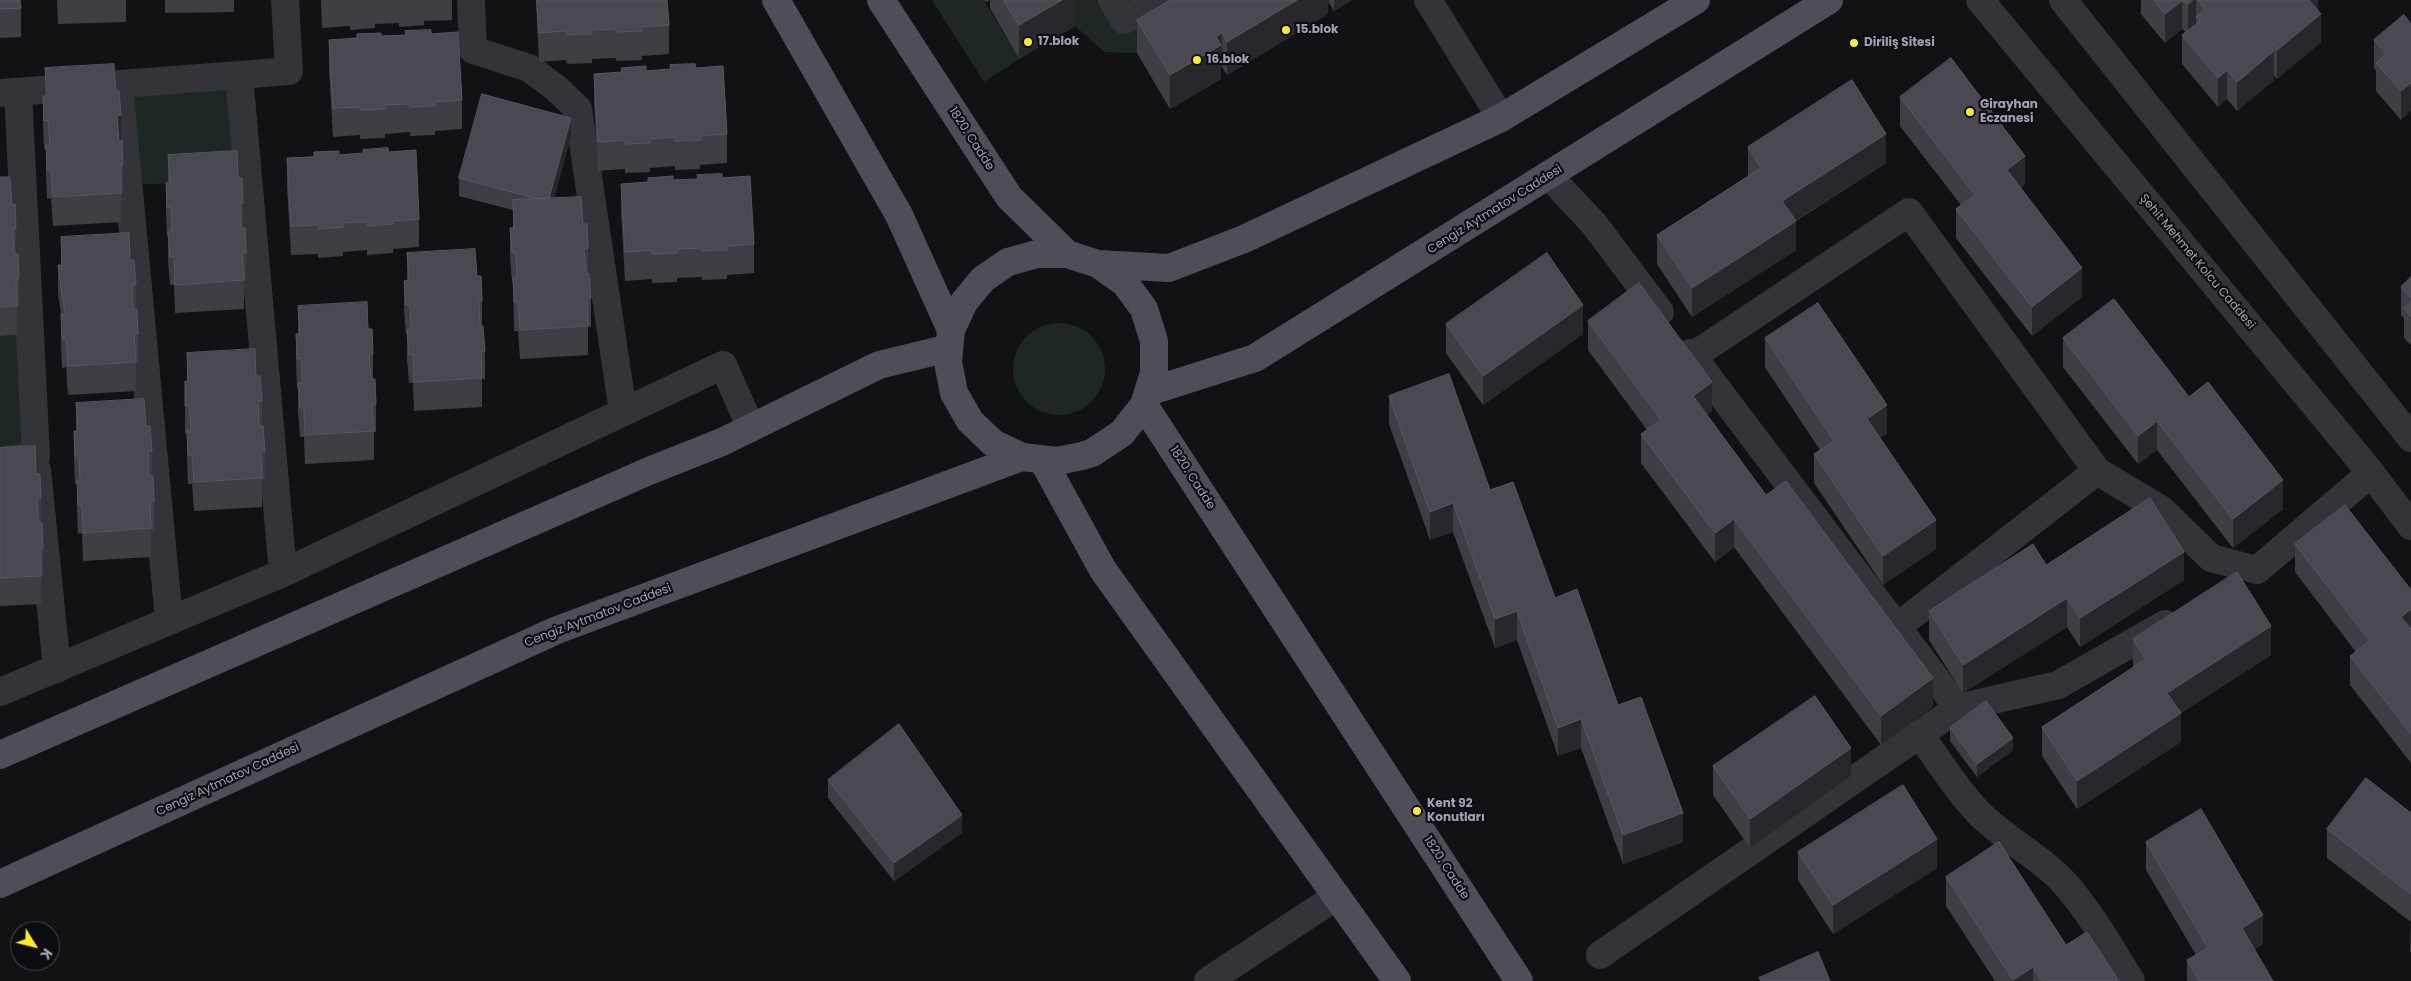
<!DOCTYPE html>
<meta charset="utf-8">
<style>
body{margin:0}
#map{position:relative;width:2411px;height:981px;overflow:hidden;background:#121214;font-family:Poppins,sans-serif}
canvas{display:block}
.north{position:absolute;left:10px;top:921px;width:50px;height:50px;box-sizing:border-box;background:#0d0d0f;border:1px solid #494952;border-radius:50%;rotate:126deg;font-size:14px;font-weight:700;line-height:20px;text-align:center;color:#a2a3b6}
.north::after{content:'';display:block;margin:auto;width:18px;height:22px;background:#ffee1f;clip-path:polygon(50% 0,100% 100%,50% 72%,0 100%)}
</style>
<div id="map">
<canvas width="2411" height="981"></canvas>
<div class="north">K</div>
</div>
<script>
const g = document.querySelector('canvas').getContext('2d');
g.lineJoin = 'round';
function fillPath(path, color) {
  g.fillStyle = color;
  g.fill(path, 'evenodd');
}
function strokePath(path, color, width, dash) {
  g.strokeStyle = color;
  g.lineWidth = width;
  g.lineCap = dash ? 'butt' : 'round';
  g.setLineDash(dash || []);
  g.stroke(path);
}
function label(font, color, halo, rows, align = 'center') {
  g.font = font + ' Poppins,sans-serif';
  g.lineWidth = 4.5;
  g.setLineDash([]);
  g.textBaseline = 'middle';
  g.strokeStyle = halo;
  g.fillStyle = color;
  for (const [text, x, y, turn = 0] of rows) {
    g.save();
    g.translate(x, y);
    g.rotate((+turn || 0) * Math.PI / 180);
    g.textAlign = isNaN(turn) ? turn : align;
    if (halo) g.strokeText(text, 0, 0);
    g.fillText(text, 0, 0);
    g.restore();
  }
}
fillPath(new Path2D(`
 M932 0H984L1019 59 984 82Z
 M1060 0H1226L1137 53 1104 52 1075 26Z
 M239 75 248 180 129 185 119 84Z
 M1013 369a46 46 0 1 1 92 0a46 46 0 1 1-92 0Z
 M17 335 36 456 0 461V336Z`), '#1e2721');
strokePath(new Path2D(`
 M471 0 473 50 529 68 556 88 578 109 623 412
 M1112 0 1124 20 1160 0
 M1428 0 1501 118
 M1980 0 2371 473 2411 526
 M2063 0 2411 438
 M239 75 289 71 285 0
 M119 84 169 620
 M0 93 239 75 283 573
 M1549 176 1594 224 1660 312
 M1693 356 1909 212 2097 471 1897 627
 M0 461 36 456 18 92
 M37 470 57 669
 M2097 471 2162 510 2211 558 2257 570 2371 473
 M0 692 283 573 723 365 751 428
 M1958 708 2058 685 2165 624
 M1919 734C1938 759 1955 788 1977 811 2004 840 2041 856 2067 886 2092 915 2111 949 2131 981
 M1600 955 1958 708 1690 353
 M1208 981 1337 896`), '#333339', 28);
strokePath(new Path2D(`
 M776 0 899 215 951 330 948 362 954 393 970 421 993 443 1022 457
 M1098 264 1169 268 1244 239 1501 118 1696 0
 M951 330 964 302 983 279 1008 262 1037 254H1067
 M1148 392 1255 358 1829 0
 M1144 405 1519 981
 M1042 459 1103 570 1397 981
 M0 755 649 471 722 442 879 365 949 348
 M0 884 557 630 1022 457 1057 461 1082 456 1092 453 1122 433 1144 405 1154 373V341L1144 309 1125 283 1098 264 1067 254 1009 197 881 0`), '#4f4e58', 28);
fillPath(new Path2D(`
 M0 0 21 8V37L0 38Z
 M57 0H126V22L58 24Z
 M165 0H234V12L165 13Z
 M321 0H452V20L424 21V25L399 27V23L375 24V28L350 30V26L322 28Z
 M536 0H667L669 25V54L642 56V60L616 61V58L592 59V63L567 64 566 60 539 62Z
 M984 0H1075V26L1019 59 990 8V0L986 2Z
 M1171 0H1352L1334 11 1329 3H1328V14L1227 75 1222 67H1221V79L1170 109 1137 53V20Z
 M2141 0H2318V10L2321 42 2277 79 2274 76V80L2237 111 2227 99 2218 107 2182 64V35L2186 32 2182 29 2165 43 2141 14Z
 M2404 15 2401 120 2376 91V71L2374 68V40Z
 M431 34 462 100V129L435 131V135L410 136V132L385 134V138L360 139V135L333 137 329 69V40Z
 M45 68 116 91 123 165V194H121V222L53 226 51 198 47 199 46 174V149H44L43 124V96H45Z
 M696 68 727 134V163L700 165V169L675 170V166L650 168V172L625 173V169L598 171 594 102V74Z
 M1900 97 2025 184 2021 188 2082 297 2032 336 1956 238V209L1961 205 1900 126Z
 M571 136 554 198 583 224 588 248V273L591 298V327H588V355L520 359 518 331H514L513 282H512L510 257V228H513V210L459 196V178Z
 M1748 147 1886 163 1796 221V250L1692 317 1657 264V235L1748 176Z
 M388 152 419 219V247L393 249V253L367 255V250L343 252V256L318 258V254L291 255 287 187V158Z
 M168 155 238 178 243 203V228L246 253V281H244V309L175 313 174 285H170L168 261V236H167L166 212V183H168Z
 M0 177 12 205 16 229V254L19 278V307L17 308V335L0 336Z
 M722 178 754 244V273L727 275V279L702 280V277L677 278V282L652 283V279L625 281 621 212V184Z
 M61 237 130 260 136 284V309L138 334V363H136V391L68 395 66 367 62 368 61 343V314L58 294V265H61Z
 M407 253 477 276 482 301V326L485 351V379H482V407L414 411 413 383H409L407 359V334H406L404 310V281H407Z
 M2411 277V345L2404 338V318L2401 315V287Z
 M298 306 368 329 373 354V379L376 404V432H374V460L305 464 304 437H300L298 412V387L297 388 296 363V334H298Z
 M1588 321 1712 411 1707 415 1766 495 1933 707 1881 745 1734 547 1715 562 1641 463V434L1647 430 1588 350Z
 M1446 324 1583 334 1483 405 1446 353Z
 M1765 338 1887 434 1880 438 1936 549 1883 585 1814 483V454L1820 450 1765 367Z
 M2063 338 2189 397 2283 509 2233 548 2157 450 2138 464 2063 367Z
 M187 353 256 376 262 401V426L265 451V480H262V507L194 511 192 484H188L187 459V434H185V381H187Z
 M1389 396 1490 490 1618 705 1683 842 1623 864 1581 748 1558 756 1517 640 1495 648 1453 532 1430 540 1389 424Z
 M76 403 146 426 152 451V476L154 501V530H151V557L83 561 82 533 78 534 77 509V484H75L74 460V431H76Z
 M0 448 36 474 41 498V523L43 548V577H41V604L0 606Z
 M2295 544 2411 590V763L2350 685V656L2356 652 2295 572Z
 M2046 565 2184 580 2080 647 2067 627 1963 693 1929 640V611Z
 M2133 639 2271 655 2181 713V742L2077 809 2042 756V727L2133 668Z
 M1950 728 2013 750 1977 777 1950 741Z
 M1713 766 1851 776 1750 848 1713 795Z
 M828 780 962 833 894 881 828 798Z
 M2411 813V952H2410L2411 922 2327 858V829Z
 M2146 842 2263 944 2255 949 2196 955 2146 870Z
 M1798 852 1937 868 1833 934 1798 880Z
 M1946 877 2066 945 2119 981H1995L1946 906Z
 M2187 960 2199 981H2187Z`), '#3e3f45');
fillPath(new Path2D(`
 M1062 0H1075V26L1019 59V25Z
 M1297 0H1329V3H1328V14L1227 75V42Z
 M1334 0H1352L1334 11Z
 M2193 0H2196V26L2188 33V4Z
 M2307 0H2318V16L2321 14V42L2277 79V50Z
 M2182 1V29L2165 43V14Z
 M1222 33V67H1221V79L1170 109V75L1216 37Z
 M2264 35V59L2274 51V80L2237 111V82L2263 36Z
 M2227 70V99L2218 107V78Z
 M2411 83V111L2401 120V91Z
 M121 115V144L117 145V116Z
 M571 118V136L548 220V202Z
 M1886 134V163L1782 229V201Z
 M2025 156V184L2007 199V170Z
 M1796 221V250L1692 317V288Z
 M2082 268V297L2032 336V307Z
 M1583 305V334L1483 405V376Z
 M1712 382V411L1693 425V396Z
 M1887 405V434L1867 447V419Z
 M2157 421V450L2138 464V436Z
 M2283 480V509L2233 548V519Z
 M1453 503V532L1430 540V512Z
 M1734 519V547L1715 562V533Z
 M1936 520V549L1883 585V556Z
 M2184 552V580L2080 647V618Z
 M2067 598V627L1963 693V665Z
 M2411 609V638L2401 617Z
 M1517 611V640L1495 648V619Z
 M2271 626V655L2167 722V693Z
 M1933 678V707L1881 745V716Z
 M2181 713V742L2077 809V781Z
 M1581 719V748L1558 756V728Z
 M2013 738V750L1977 777V764Z
 M1851 748V776L1750 848V819Z
 M1683 813V842L1623 864V835Z
 M962 815V833L894 881V863Z
 M1937 839V868L1833 934V905Z
 M2263 915V944L2242 957V928Z
 M2033 967V981H2013V980Z`), '#28282c');
const building = new Path2D(`
 M0 0H20L21 8 0 9Z
 M537 0H667L669 25 641 27 642 31 616 32V29L592 30V34L567 35 566 31 539 33Z
 M1004 0H1062L1019 25Z
 M1171 0H1297L1227 42 1222 33 1216 37 1221 45 1170 75 1137 20Z
 M2154 0H2193L2188 4 2182 1 2165 14Z
 M2198 0H2309L2321 14 2277 50 2264 35 2263 36 2274 51 2237 82 2227 70 2218 78 2182 35 2200 21 2196 17 2205 10Z
 M2404 15 2411 24V83L2401 91 2376 63 2386 54 2374 40Z
 M431 30V34L458 32 462 100 435 102V106L410 107V104L385 105V109L360 110V107L333 108 329 40 357 38V34L381 33V36L406 35 405 31Z
 M1951 58 2025 156 2007 170 2082 268 2032 307 1956 209 1975 195 1900 97Z
 M114 64 116 91H119L121 115 117 116 119 141 122 140 123 165 120 166 121 193 53 197 51 170H47L46 145H50L48 120 44 121 43 96H47L45 68Z
 M695 64 696 68 723 66 727 134 700 136V140L675 141V137L650 139V143L625 144V140L598 142 594 74 622 72 621 68 646 66V71L671 69 670 65Z
 M1852 80 1886 134 1782 201 1796 221 1692 288 1657 235 1761 168 1748 147Z
 M482 94 571 118 549 198 538 199 459 178Z
 M388 148V152L416 150 419 219 392 221 393 224 367 226V222L343 223V227L318 229V225L291 226 287 158 314 157V152L339 151V155L363 153V150Z
 M237 151 238 178H242L243 203H240L241 228H245L246 253H242L244 280 175 285 174 257H170L168 232H172L171 207 167 208 166 183 170 182 168 155Z
 M722 174V178L750 176 754 244 727 246V250L702 251V248L677 249V253L652 254V250L625 252 621 184 648 182V178L673 176V180L698 179 697 175Z
 M0 177H10L12 205 15 204 16 229H13L14 254H18L19 278 16 279 17 306 0 307Z
 M581 197 583 224H587L588 248 584 249 586 274 589 273 591 298 587 299 588 326 520 330 518 302H514L513 278 517 277 516 253H512L510 228H514L513 200Z
 M129 233 130 260H134L136 284 132 285 133 310 137 309 138 334H134L136 362 68 366 66 338 62 339 61 314H65L58 265H62L61 237Z
 M475 249 477 276H481L482 301H479L480 326H483L485 351H481L482 378 414 382 413 354 409 355 407 330H411L410 305H406L404 281 409 280 407 253Z
 M1547 253 1583 305 1483 376 1446 324Z
 M2411 277V298L2401 287Z
 M1639 283 1712 382 1693 396 1766 495 1786 481 1933 678 1881 716 1734 519 1715 533 1641 434 1661 420 1588 321Z
 M2114 299 2189 397 2208 382 2283 480 2233 519 2157 421 2138 436 2063 338Z
 M367 302 368 329H372L373 354H369L371 379H375L376 404H372L374 431 305 435 304 408H300L298 383H302L301 358 297 359 296 334H300L298 306Z
 M2411 302V317L2404 309Z
 M1818 303 1887 405 1867 419 1936 520 1883 556 1814 454 1834 441 1765 338Z
 M255 349 256 376H260L262 401H258L259 426H263L265 451H261L262 478 194 482 192 455H188L187 430H191L189 406H185V381H188L187 353Z
 M1449 374 1490 490 1513 482 1555 598 1577 589 1618 705 1641 697 1683 813 1623 835 1581 719 1558 728 1517 611 1495 619 1453 503 1430 512 1389 396Z
 M144 399 146 426H150L152 451H148L149 476H153L154 501H150L151 528 83 533 82 505H78L77 480H80L79 456H75L74 431H78L76 403Z
 M35 446 36 474H40L41 498 37 499 38 523H42L43 548H40L41 576 0 578V448Z
 M2150 498 2184 552 2080 618 2067 598 1963 665 1929 611 2033 544 2046 565Z
 M2345 505 2411 590V609L2401 617 2411 629V734L2350 656 2370 641 2295 544Z
 M2237 572 2271 626 2167 693 2181 713 2077 781 2042 727 2146 659 2133 639Z
 M1815 696 1851 748 1750 819 1713 766Z
 M1986 701 2013 738 1977 764 1950 728Z
 M899 724 962 815 894 863 828 780Z
 M2366 778 2411 813V894L2327 829Z
 M1903 785 1937 839 1833 905 1798 852Z
 M2201 809 2263 915 2242 928 2273 981H2199L2187 960 2208 948 2146 842Z
 M1999 842 2066 945 2087 932 2119 981H2042L2033 967 2013 980 1946 877Z
 M1818 952 1830 981H1761L1759 978Z`);
fillPath(building, '#494951');
strokePath(building, '#575761', 1);
for (const [x, y, r, color] of [
 [1286,30,5,"#ffee1f"],
 [1028,42,5,"#ffee1f"],
 [1854,43,5,"#ffee1f"],
 [1197,60,5,"#ffee1f"],
 [1970,112,5,"#ffee1f"],
 [1417,811,5,"#ffee1f"]
]) {
  const dot = new Path2D();
  dot.arc(x, y, r, 0, 2 * Math.PI);
  g.fillStyle = color;
  g.fill(dot);
  strokePath(dot, '#0d0d0f', 2);
}
label('bold 12px', '#a2a3b6', '#0d0d0f', [
 ["15.blok",1296,30],
 ["17.blok",1038,42],
 ["Diriliş Sitesi",1864,43],
 ["16.blok",1207,60],
 ["Girayhan",1980,105],
 ["Eczanesi",1980,119],
 ["Kent 92",1427,804],
 ["Konutları",1427,818]
], 'left');
label('12px', '#a2a3b6', '#0d0d0f', [
 ["1820. Cadde",971,139,57],
 ["Cengiz Aytmatov Caddesi",1495,210,-32],
 ["Şehit Mehmet Kolcu Caddesi",2197,262,50],
 ["1820. Cadde",1192,478,57],
 ["Cengiz Aytmatov Caddesi",598,616,-21],
 ["Cengiz Aytmatov Caddesi",228,780,-25],
 ["1820. Cadde",1446,868,57]
]);
</script>
